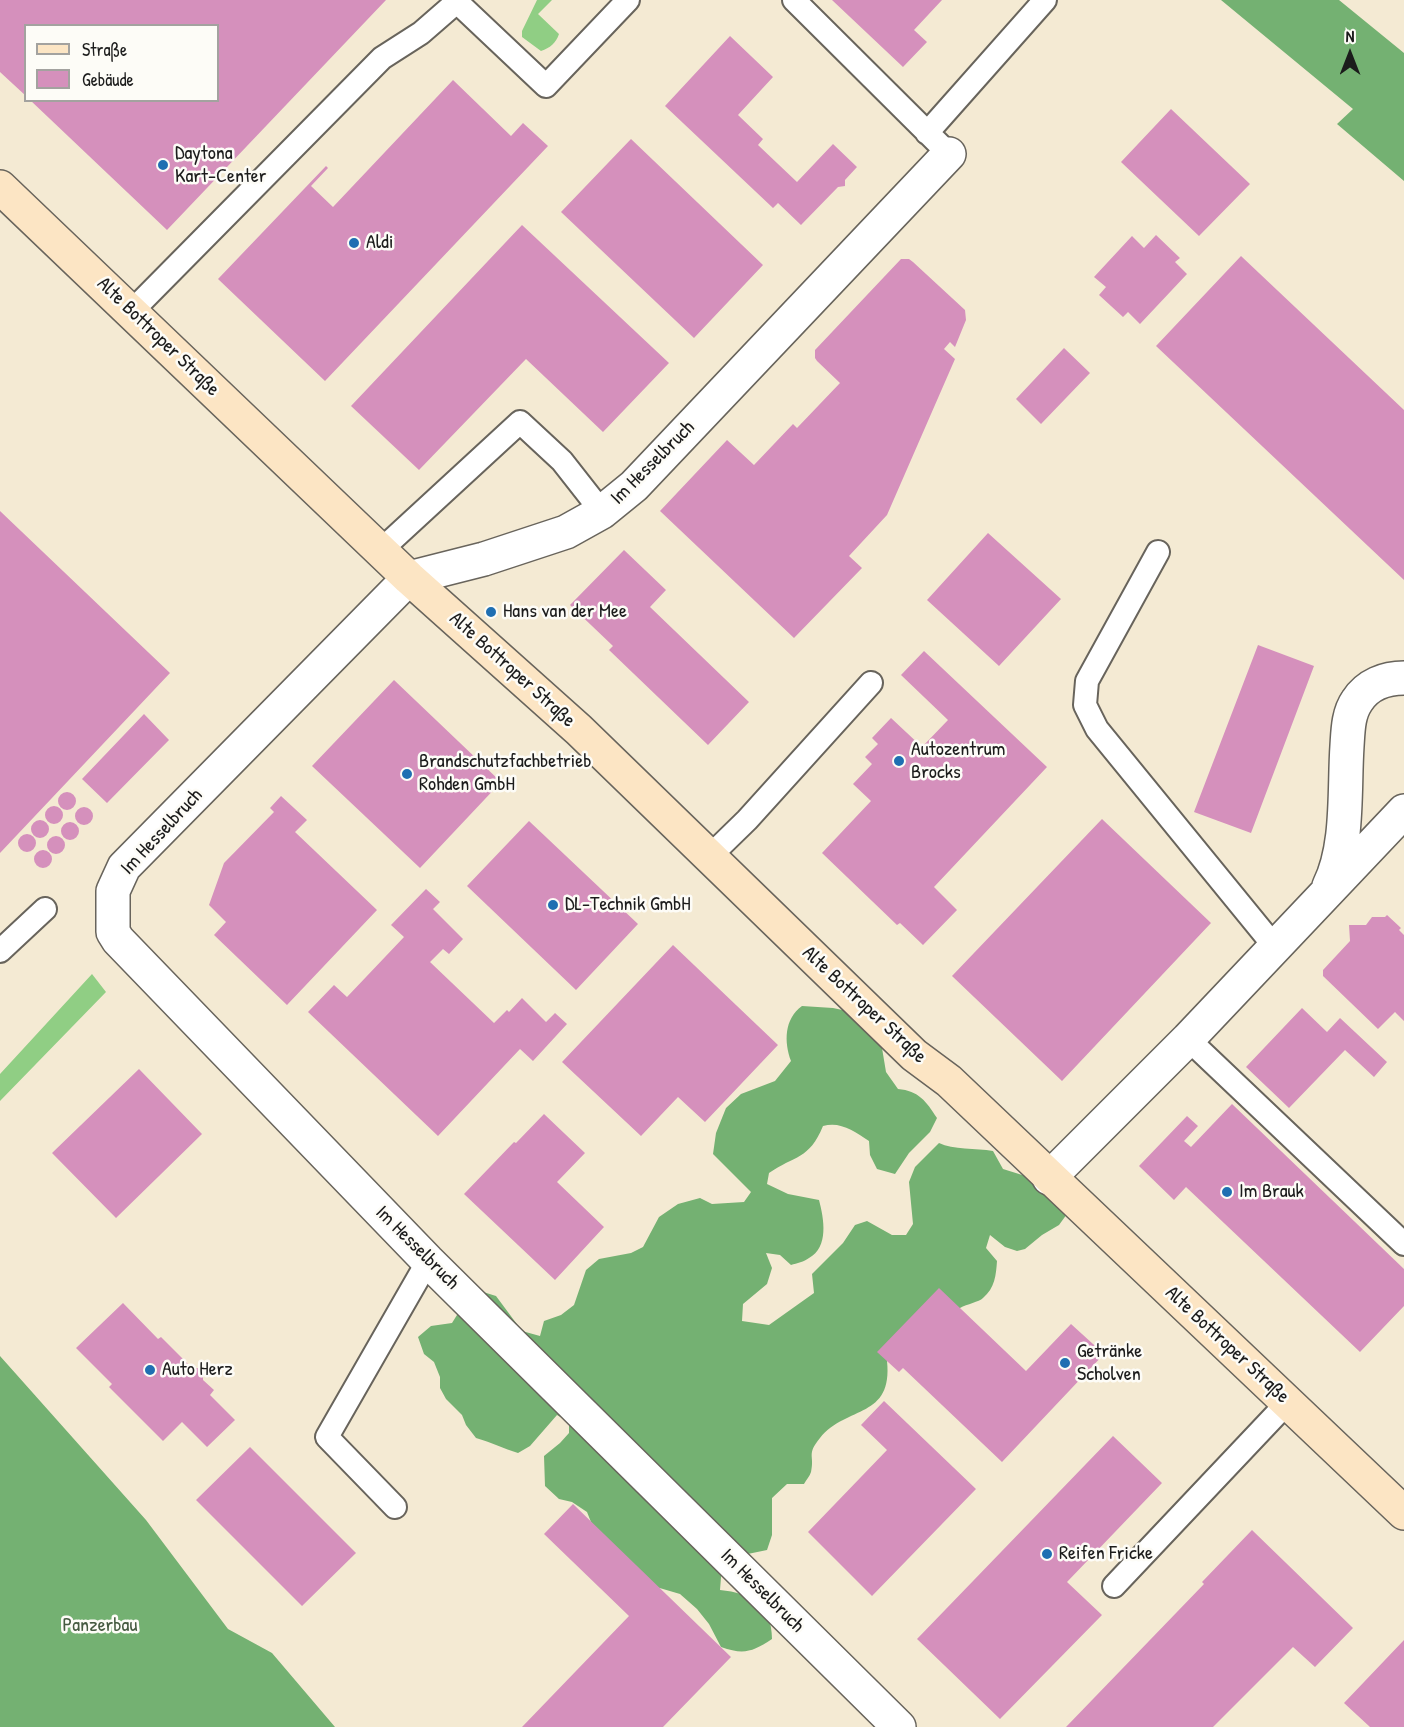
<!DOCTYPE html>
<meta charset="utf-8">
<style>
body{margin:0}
#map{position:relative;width:1404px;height:1727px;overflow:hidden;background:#f4ead3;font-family:"Patrick Hand",sans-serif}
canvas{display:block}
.legend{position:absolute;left:24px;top:24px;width:195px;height:78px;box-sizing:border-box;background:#fdfcf7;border:2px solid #a3a29f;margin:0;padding:8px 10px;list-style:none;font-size:18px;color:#1c1c1c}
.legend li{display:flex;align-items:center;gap:12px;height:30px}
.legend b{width:30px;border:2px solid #a3a29f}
.north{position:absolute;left:1320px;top:24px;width:60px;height:60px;-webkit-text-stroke:4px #fdfcf7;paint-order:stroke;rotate:0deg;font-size:16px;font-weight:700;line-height:24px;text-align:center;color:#1c1c1c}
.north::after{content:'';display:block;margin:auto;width:21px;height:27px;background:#1c1c1c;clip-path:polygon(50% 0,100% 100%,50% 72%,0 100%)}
</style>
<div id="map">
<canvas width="1404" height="1727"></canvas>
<ul class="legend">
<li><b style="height:8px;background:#fce5c4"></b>Straße</li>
<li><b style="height:16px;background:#d590bc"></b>Gebäude</li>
</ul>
<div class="north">N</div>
</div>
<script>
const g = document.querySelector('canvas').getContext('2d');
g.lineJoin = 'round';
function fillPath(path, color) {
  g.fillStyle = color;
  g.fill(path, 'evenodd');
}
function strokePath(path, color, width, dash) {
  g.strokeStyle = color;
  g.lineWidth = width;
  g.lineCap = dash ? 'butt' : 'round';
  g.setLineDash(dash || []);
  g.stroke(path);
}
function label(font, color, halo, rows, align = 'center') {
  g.font = font + ' "Patrick Hand",sans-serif';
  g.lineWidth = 5;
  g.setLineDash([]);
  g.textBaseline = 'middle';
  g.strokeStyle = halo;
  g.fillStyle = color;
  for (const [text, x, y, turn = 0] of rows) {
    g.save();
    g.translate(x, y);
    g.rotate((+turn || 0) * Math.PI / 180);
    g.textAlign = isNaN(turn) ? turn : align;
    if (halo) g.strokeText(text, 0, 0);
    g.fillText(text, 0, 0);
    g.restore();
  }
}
fillPath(new Path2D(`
 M537 0H552L538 14 559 34C556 43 550 48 541 51L522 37V31Z
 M92 974 106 992 0 1101V1074Z`), '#90ce84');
fillPath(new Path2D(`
 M1221 0H1339L1404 53V181L1337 124 1353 109Z
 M802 1006 833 1008 847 1011 882 1048 886 1072 898 1089C919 1091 926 1101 937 1118L930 1132 909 1153 895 1174 877 1169 870 1155 869 1141C854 1131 840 1121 823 1126 809 1160 795 1155 769 1173L767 1184 788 1194 819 1200C824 1219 829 1247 809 1258 804 1262 797 1263 791 1265L780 1255 766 1253 772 1268 767 1284 743 1304 742 1321 769 1325 814 1293 812 1274 843 1243 855 1225 867 1221 892 1235H906L913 1224 909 1182 915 1167 939 1143C953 1150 976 1148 993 1151L1003 1169 1035 1179 1067 1214 1059 1225 1042 1235 1025 1249 1017 1251 1005 1247 990 1235 986 1248 997 1261C996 1275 995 1288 983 1298 979 1302 967 1304 960 1308L887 1361C893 1419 847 1405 820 1438 806 1455 815 1455 811 1472 810 1476 806 1480 804 1484H787L772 1498V1535L767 1550 738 1556 722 1565 720 1590C751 1593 772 1605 772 1639 752 1652 744 1655 721 1647L709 1624 697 1609 680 1594 629 1579 595 1532 587 1512 572 1502 559 1499 545 1486 544 1456 560 1443 569 1433V1422L557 1415 530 1446 518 1453C504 1449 491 1442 476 1438L466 1425 462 1415 446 1399 440 1388V1377L434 1362 424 1354 418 1337 431 1326 452 1323 457 1315 459 1301 480 1291 496 1296 522 1331 540 1336 544 1321 561 1315 574 1305 586 1270 599 1259 631 1253 643 1247 659 1217 678 1204 700 1198 712 1204 744 1202 751 1192 713 1154 716 1133 726 1108 741 1094 775 1081 791 1061C784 1042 784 1019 802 1006Z
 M0 1356 146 1520 228 1629 272 1653 335 1727H0Z`), '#74b172');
fillPath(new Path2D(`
 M0 0H386L167 230 30 100H218V26H26V96L0 72Z
 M832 0H942L914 30 927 42 903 67Z
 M730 36 773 77 738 115 763 139 758 145 797 182 833 144 857 167 845 180V186L838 187 801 225 778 203 773 208 665 106Z
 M453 80 511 136 523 123 548 146 325 381 218 279 326 166 328 168 311 186 333 207Z
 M1171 109 1250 184 1199 236 1121 162Z
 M631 139 763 265 694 338 561 212Z
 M522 225 669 363 603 432 526 359 419 470 351 406Z
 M1156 235 1180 258 1175 262 1187 274 1140 324 1128 312 1123 317 1099 295 1106 287 1094 277 1132 236 1144 248Z
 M1241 256 1404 410V580L1156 346Z
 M901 259H909L913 262 965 310 966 320 955 347 950 342 944 349 955 359 887 515 849 556 862 568 794 638 660 511 727 440 754 465 793 424 797 428 840 383 817 361 815 358V350Z
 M1064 348 1090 373 1041 424 1016 399Z
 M0 511 170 673 0 853Z
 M988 533 1061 599 999 666 927 600Z
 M624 550 666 590 650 607 749 702 708 745 609 650 613 646 570 605Z
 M1258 645 1314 666 1251 833 1194 812Z
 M924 651 1047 767 934 887 957 910 923 945 900 923 897 925 822 853 871 801 853 784 872 764 865 757 878 744 872 738 891 718 922 747 948 720 901 675Z
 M394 680 501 782 420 868 312 766Z
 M144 714 169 740 107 803 82 779Z
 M58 801a9 9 0 1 1 18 0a9 9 0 1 1-18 0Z
 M281 796 307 820 295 832 377 910 287 1005 214 935 226 922 209 905 224 863 274 812 270 808Z
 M45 815a9 9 0 1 1 18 0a9 9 0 1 1-18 0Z
 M75 816a9 9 0 1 1 18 0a9 9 0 1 1-18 0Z
 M1102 819 1211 923 1062 1081 952 976Z
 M31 829a9 9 0 1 1 18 0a9 9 0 1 1-18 0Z
 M529 821 638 924 576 990 467 886Z
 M61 831a9 9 0 1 1 18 0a9 9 0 1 1-18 0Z
 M18 843a9 9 0 1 1 18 0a9 9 0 1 1-18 0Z
 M47 845a9 9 0 1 1 18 0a9 9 0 1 1-18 0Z
 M34 859a9 9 0 1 1 18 0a9 9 0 1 1-18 0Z
 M426 889 440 902 433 909 463 939 449 954 443 949 430 962 494 1023 507 1010 509 1012 522 998 546 1022 555 1013 567 1024 533 1061 520 1049 438 1136 308 1012 334 985 347 997 404 937 391 925Z
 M1387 915 1401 928 1399 930 1404 935V1021L1395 1012 1378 1029 1323 976V970L1350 941 1349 925H1366L1372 917H1385Z
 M673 945 778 1045 705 1122 678 1097 641 1136 562 1062Z
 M1302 1008 1327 1032 1340 1018 1387 1062 1374 1077 1345 1050 1289 1108 1246 1067Z
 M139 1069 202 1134 116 1218 52 1153Z
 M1232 1104 1404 1269V1306L1360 1352 1186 1187 1174 1200 1139 1166 1187 1116 1198 1126 1184 1141 1191 1147Z
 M544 1114 585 1153 557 1182 604 1227 555 1280 464 1194 514 1142 516 1143Z
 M939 1288 1026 1371 1071 1324 1104 1354 1002 1462 903 1368 899 1372 877 1352Z
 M123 1303 158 1339 161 1337 192 1368H199L203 1372V1380L214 1390 210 1395 235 1420 207 1447 182 1422 163 1441 109 1387 112 1384 76 1348Z
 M884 1401 976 1489 872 1596 808 1532 887 1450 861 1425Z
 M1113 1436 1162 1483 1067 1582 1102 1615 1000 1719 917 1639Z
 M250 1447 356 1553 302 1606 196 1500Z
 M573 1504 731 1657 663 1727H522L629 1616 544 1534Z
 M1252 1530 1353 1628 1315 1667 1293 1647 1213 1727H1066L1204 1584 1202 1582Z
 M1404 1640V1727H1370L1344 1703Z`), '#d590bc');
const lane = new Path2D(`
 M794 0 949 154
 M457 2 546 86 628 0
 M927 133 1045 0
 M131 312 382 58 421 33 459 0
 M381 550 520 422 562 461 602 512
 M1158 552 1087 681 1085 705 1097 729 1275 947
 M709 857 747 820 871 683
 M0 951 45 909
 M1188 1039 1404 1244
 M395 1507 327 1437 428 1261
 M1114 1586 1287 1403`);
const street = new Path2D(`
 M1329 886C1349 846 1344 789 1347 746 1348 731 1348 714 1357 701 1367 685 1385 678 1404 678
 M1049 1178 1188 1039 1404 811
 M899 1727 428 1261 118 940 113 932V891L124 867 409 578 484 559 566 532 602 512 634 486 949 154`);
const secondary = new Path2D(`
 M0 187 409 578 579 730 914 1055 949 1081 1404 1513`);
strokePath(lane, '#68645c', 26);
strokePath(street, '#68645c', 36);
strokePath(secondary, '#68645c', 36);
strokePath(lane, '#fff', 22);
strokePath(street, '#fff', 33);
strokePath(secondary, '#fce5c4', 33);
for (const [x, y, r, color] of [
 [163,165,6,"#1f6fb2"],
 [354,243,6,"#1f6fb2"],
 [491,612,6,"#1f6fb2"],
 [899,761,6,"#1f6fb2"],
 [407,774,6,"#1f6fb2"],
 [553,905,6,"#1f6fb2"],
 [1227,1192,6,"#1f6fb2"],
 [1065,1363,6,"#1f6fb2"],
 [150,1370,6,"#1f6fb2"],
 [1047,1554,6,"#1f6fb2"]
]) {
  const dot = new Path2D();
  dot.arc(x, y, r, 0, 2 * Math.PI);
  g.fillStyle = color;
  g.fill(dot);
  strokePath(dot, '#fdfcf7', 2);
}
label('20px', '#1c1c1c', '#fdfcf7', [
 ["Daytona",175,154],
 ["Kart-Center",175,177],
 ["Aldi",366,243],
 ["Hans van der Mee",503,612],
 ["Autozentrum",911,750],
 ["Brocks",911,773],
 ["Brandschutzfachbetrieb",419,762],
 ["Rohden GmbH",419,785],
 ["DL-Technik GmbH",565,905],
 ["Im Brauk",1239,1192],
 ["Getränke",1077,1352],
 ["Scholven",1077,1375],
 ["Auto Herz",162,1370],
 ["Reifen Fricke",1059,1554]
], 'left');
label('20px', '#1c1c1c', '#fdfcf7', [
 ["Alte Bottroper Straße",158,337,44],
 ["Im Hesselbruch",653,463,-45],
 ["Alte Bottroper Straße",512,670,42],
 ["Im Hesselbruch",162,832,-47],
 ["Alte Bottroper Straße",864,1005,43],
 ["Im Hesselbruch",417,1248,45],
 ["Alte Bottroper Straße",1227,1345,43],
 ["Im Hesselbruch",762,1591,45]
]);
label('20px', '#455a40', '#fdfcf7', [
 ["Panzerbau",100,1626]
]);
</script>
